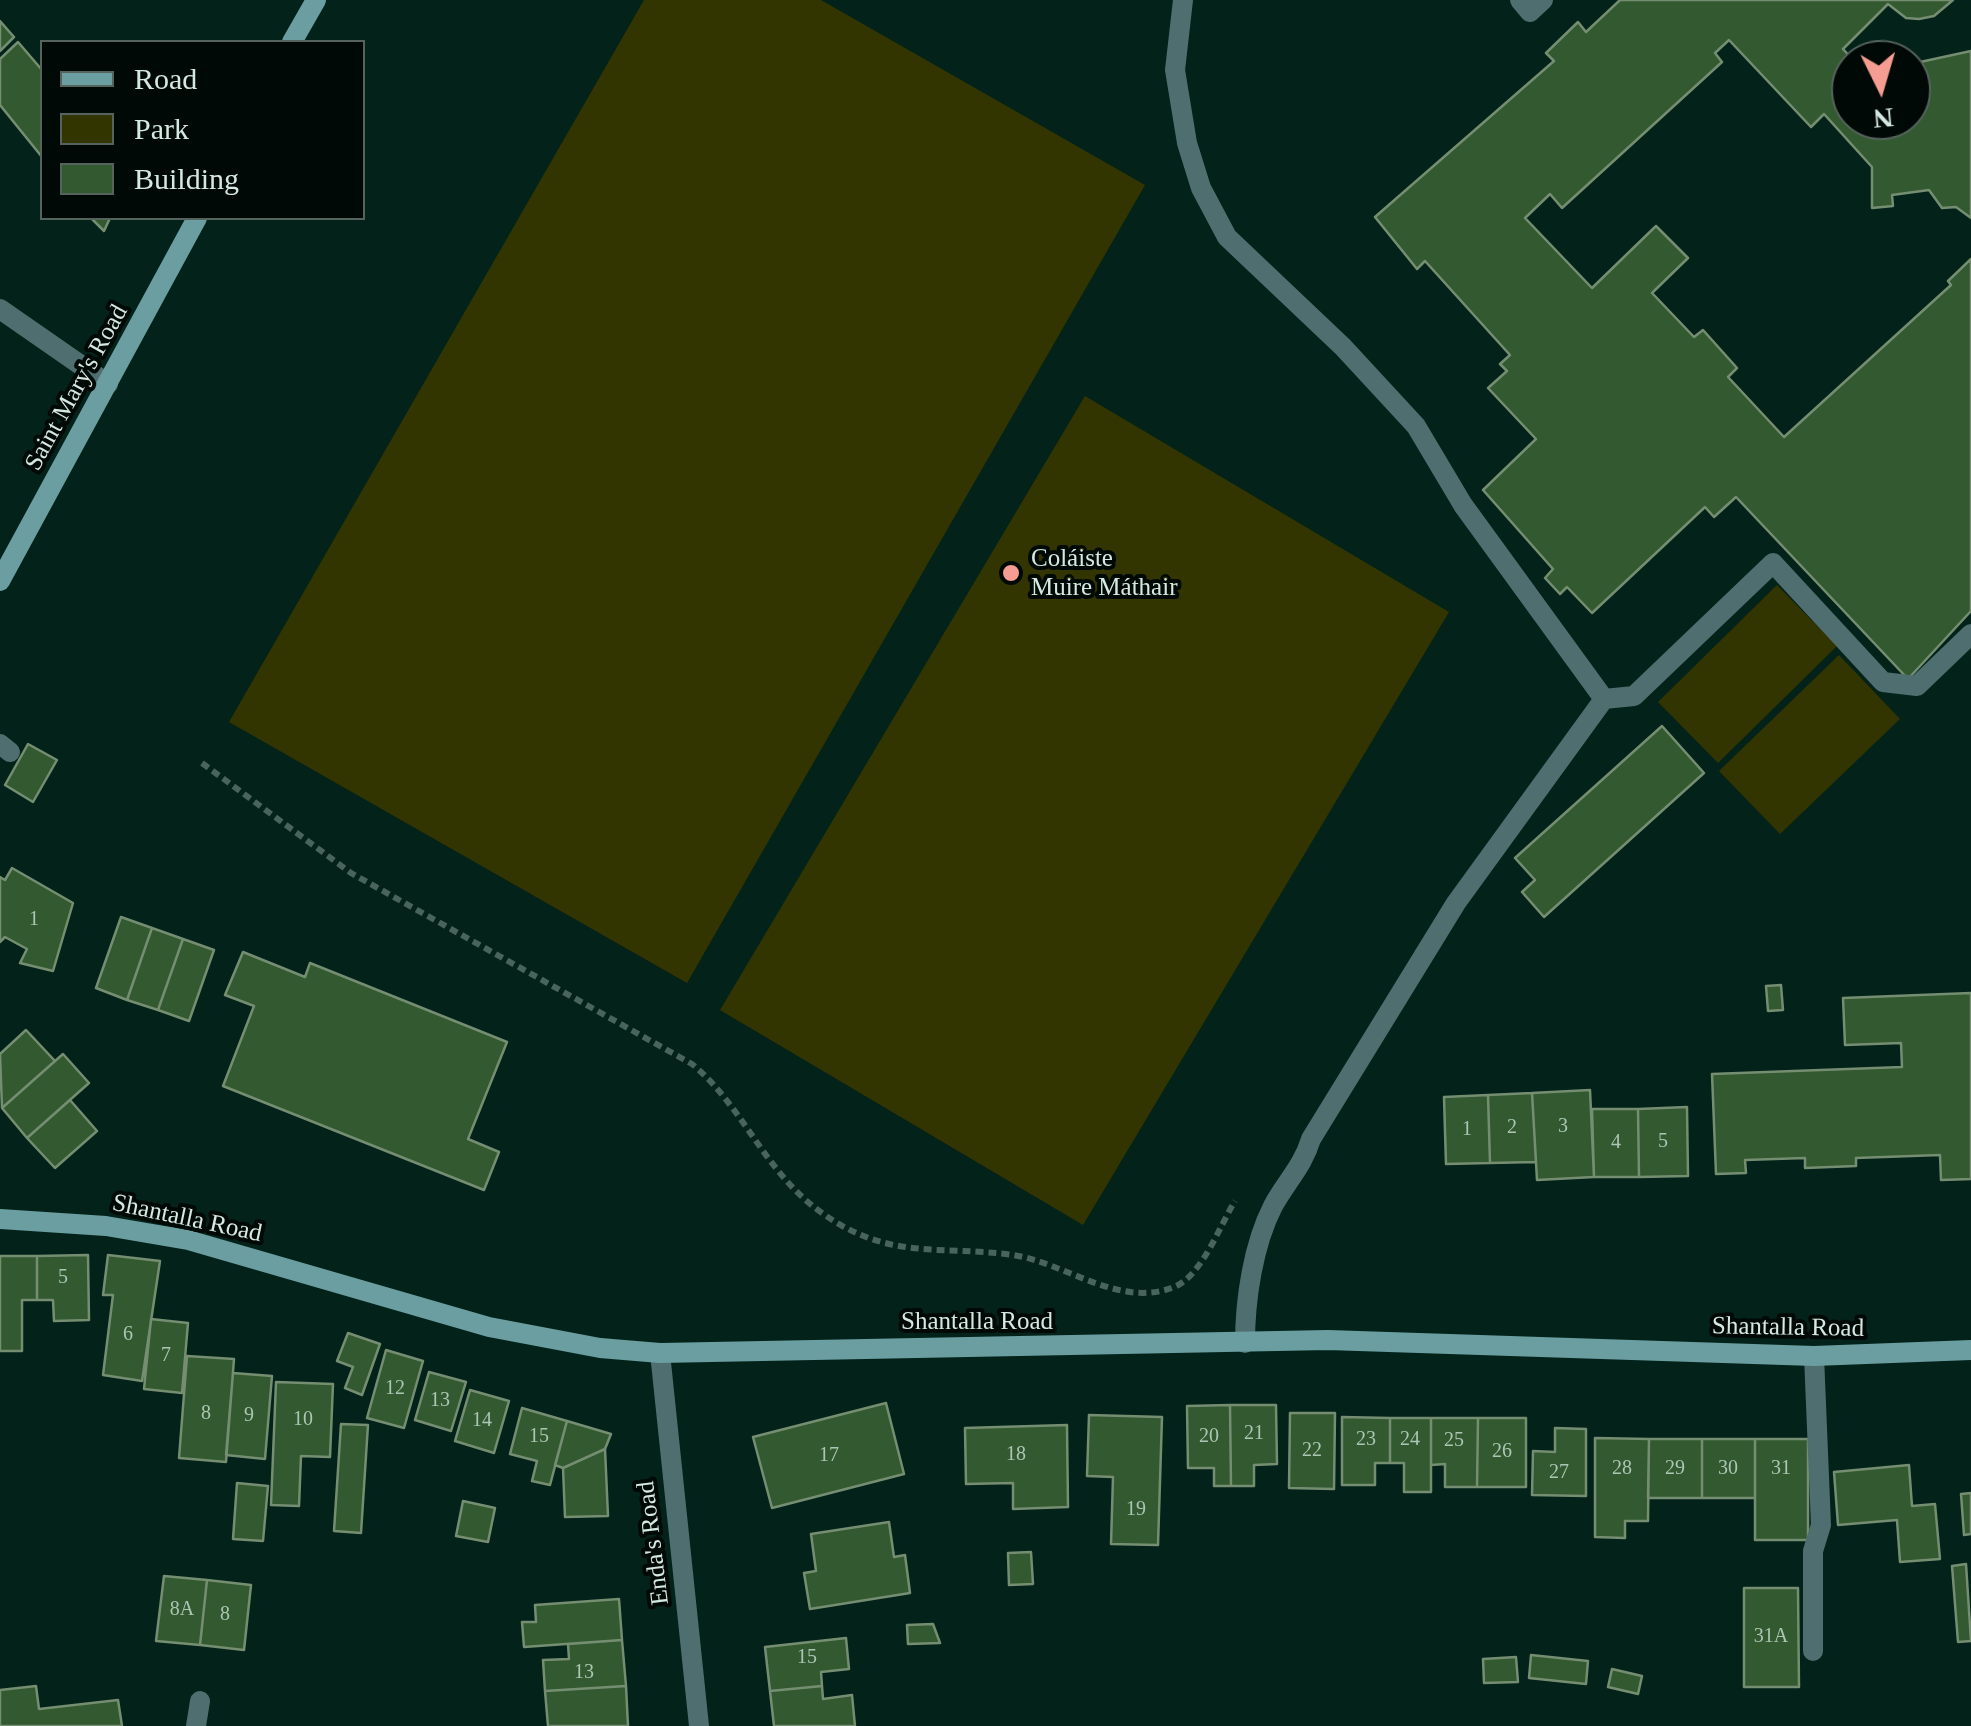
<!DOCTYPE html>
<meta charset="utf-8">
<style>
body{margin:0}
#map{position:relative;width:1971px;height:1726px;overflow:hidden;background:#032219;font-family:Georgia,serif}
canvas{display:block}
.legend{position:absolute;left:40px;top:40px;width:325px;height:180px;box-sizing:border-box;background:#000905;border:2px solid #55635d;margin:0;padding:12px 18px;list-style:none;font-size:30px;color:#d4e9e1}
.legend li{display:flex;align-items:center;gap:20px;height:50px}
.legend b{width:50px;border:2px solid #55635d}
.north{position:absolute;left:1831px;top:40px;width:100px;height:100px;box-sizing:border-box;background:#000905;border:2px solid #55635d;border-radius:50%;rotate:175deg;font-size:28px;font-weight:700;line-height:40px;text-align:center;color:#d4e9e1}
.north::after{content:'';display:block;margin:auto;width:35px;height:45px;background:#f59c93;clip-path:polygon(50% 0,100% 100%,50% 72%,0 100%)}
</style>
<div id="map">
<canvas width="1971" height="1726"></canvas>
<ul class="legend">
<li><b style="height:12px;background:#6a9ea1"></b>Road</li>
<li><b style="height:28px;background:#323500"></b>Park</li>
<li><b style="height:28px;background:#32592f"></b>Building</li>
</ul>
<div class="north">N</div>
</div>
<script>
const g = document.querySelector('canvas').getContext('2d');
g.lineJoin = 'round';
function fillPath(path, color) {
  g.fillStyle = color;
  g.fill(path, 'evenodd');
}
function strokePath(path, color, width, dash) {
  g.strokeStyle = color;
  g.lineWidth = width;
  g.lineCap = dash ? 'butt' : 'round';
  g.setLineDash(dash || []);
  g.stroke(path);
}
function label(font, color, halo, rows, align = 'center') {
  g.font = font + ' Georgia,serif';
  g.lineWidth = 8;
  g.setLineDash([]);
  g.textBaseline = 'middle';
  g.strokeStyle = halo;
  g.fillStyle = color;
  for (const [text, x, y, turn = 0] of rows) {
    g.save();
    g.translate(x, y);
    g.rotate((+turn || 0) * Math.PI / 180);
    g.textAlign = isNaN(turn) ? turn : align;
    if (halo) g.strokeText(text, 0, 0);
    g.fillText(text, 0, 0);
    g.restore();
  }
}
fillPath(new Path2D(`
 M644 0H821L1145 185 687 983 229 722Z
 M1085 396 1449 612 1083 1225 720 1010Z
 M1777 585 1837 646 1718 763 1658 702Z
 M1839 655 1900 719 1780 834 1719 771Z`), '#323500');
const building = new Path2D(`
 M1620 0H1953L1934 16 1919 19 1906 18 1888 4 1843 49 1853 60 1851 120H1911V64L1971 51V218L1956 207 1942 208 1929 190 1892 195 1893 206 1872 208V167L1824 114 1811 127 1729 40 1715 53 1722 62 1562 208 1550 194 1525 218 1592 288 1656 226 1688 258 1652 293 1694 337 1703 330 1737 368 1728 377 1784 437 1951 285 1948 281 1971 259V611L1908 679 1736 497 1714 517 1705 507 1592 613 1567 587 1560 594 1545 578 1553 569 1483 490 1536 439 1488 388 1507 371 1500 364 1510 355 1425 261 1417 269 1375 217 1554 61 1546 53 1578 22 1586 32Z
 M0 21 14 37 0 51Z
 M18 42 42 70V157L0 105V59Z
 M91 218H110L104 231Z
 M1662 726 1704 773 1544 917 1522 892 1535 880 1515 858Z
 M28 744 57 760 33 802 5 785Z
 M12 868 73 903 53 971 20 963 27 949 5 937 0 942V877L5 880Z
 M121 917 152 928 127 1000 96 988Z
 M152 928 183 939 158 1010 127 1000Z
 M183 939 214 950 189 1021 158 1010Z
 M243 952 305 977 310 963 507 1042 468 1139 499 1152 484 1190 223 1086 254 1006 225 995Z
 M1781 985 1783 1010 1768 1011 1766 986Z
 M1971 993V1179L1941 1180 1940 1155 1856 1158V1166L1805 1168V1158L1745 1160 1746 1173 1716 1174 1712 1074 1902 1067 1901 1043 1845 1045 1843 998Z
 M26 1030 55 1061 2 1108 0 1054Z
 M63 1054 89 1083 27 1138 2 1108Z
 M1590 1090 1594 1177 1537 1180 1532 1093Z
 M1532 1093 1536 1162 1490 1163 1488 1095Z
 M1488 1095 1490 1163 1446 1164 1444 1097Z
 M70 1100 97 1131 55 1168 27 1138Z
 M1687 1107 1688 1176 1639 1177 1638 1109Z
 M1592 1109H1638L1639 1177H1594Z
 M88 1255 89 1320 54 1321 53 1300H37V1256Z
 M108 1255 160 1261 142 1381 103 1375 113 1295H103Z
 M0 1256H37V1300H22V1351H0Z
 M151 1319 188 1323 182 1393 144 1389Z
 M348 1333 380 1344 362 1395 345 1388 353 1367 337 1361Z
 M386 1350 423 1361 404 1428 367 1418Z
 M187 1356 234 1359 226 1462 179 1458Z
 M429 1372 466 1382 451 1431 415 1420Z
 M233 1373 272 1376 265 1459 226 1455Z
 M276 1382 333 1384 330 1457 301 1456 299 1506 271 1505Z
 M470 1390 509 1401 494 1453 455 1441Z
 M886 1403 904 1474 772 1508 753 1437Z
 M1230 1405H1276L1277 1464 1254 1465V1486H1231Z
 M1230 1405 1231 1486H1214V1468H1188L1187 1406Z
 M522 1408 567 1421 550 1485 532 1481 537 1461 510 1454Z
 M1290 1413H1335L1334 1489 1289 1488Z
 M1089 1415 1162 1417 1158 1545 1111 1544 1113 1477 1087 1476Z
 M1342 1417 1390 1418V1463H1375V1485H1342Z
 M1390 1418H1431V1492H1404V1463H1390Z
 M1431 1418H1478L1477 1487H1445V1464L1431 1465Z
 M1478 1418H1526V1487H1477Z
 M567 1421 611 1434 605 1449 563 1468 555 1465Z
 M341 1424 368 1425 361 1533 334 1531Z
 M1067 1425 1068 1507 1013 1509V1483L966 1484 965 1428Z
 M1555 1428 1586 1429V1496L1532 1495 1533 1451 1555 1452Z
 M1595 1438 1649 1439 1648 1521H1625V1538L1595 1537Z
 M1649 1439H1702V1498H1648Z
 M1702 1439H1755V1498H1702Z
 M1755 1439H1808V1540H1755Z
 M605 1449 608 1516 565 1517 563 1468Z
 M1909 1465 1912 1506 1935 1504 1940 1559 1900 1562 1897 1520 1838 1525 1834 1472Z
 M237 1483 268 1486 263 1541 233 1539Z
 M1971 1493V1534L1964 1535 1961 1494Z
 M463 1501 495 1508 488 1542 456 1536Z
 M889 1522 894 1557 905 1555 910 1593 810 1609 804 1573 816 1571 811 1534Z
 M1031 1552 1033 1584 1009 1585 1008 1553Z
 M1966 1564 1971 1641 1958 1642 1952 1566Z
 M164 1576 207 1580 200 1645 156 1641Z
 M207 1580 251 1585 244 1650 200 1645Z
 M1744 1588H1798L1799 1687H1744Z
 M619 1599 622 1640 524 1647 522 1622H536L535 1605Z
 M933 1624 940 1643 908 1644 907 1625Z
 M846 1638 849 1669 821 1672 822 1686 770 1691 765 1647Z
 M622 1640 626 1686 545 1691 543 1660 569 1659 568 1644Z
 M1531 1655 1588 1661 1586 1684 1529 1678Z
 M1516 1657 1518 1682 1484 1683 1483 1659Z
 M1612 1669 1642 1676 1638 1694 1608 1687Z
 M36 1686 39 1709 118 1700 122 1726H0V1690Z
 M626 1686 628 1726H548L545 1691Z
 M822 1686 823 1699 852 1695 855 1726H774L770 1691Z`);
fillPath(building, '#32592f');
strokePath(building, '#758e72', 2.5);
strokePath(new Path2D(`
 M202 763 351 873 692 1064C744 1107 764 1172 822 1213 889 1261 940 1245 1013 1255 1066 1263 1120 1309 1174 1287 1202 1276 1220 1225 1235 1201`), '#48645b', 6, [8, 5]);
strokePath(new Path2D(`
 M1183 0 1175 70 1187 143 1201 188 1227 237 1343 347 1416 426 1463 505 1604 699 1456 903 1311 1139C1303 1166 1286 1182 1273 1206 1253 1245 1245 1300 1245 1343
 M1520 0 1530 12 1543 0
 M0 309 108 384
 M1604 699 1634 696 1773 563 1883 682 1917 686 1971 634
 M0 744 10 752
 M1813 1651V1551L1821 1525 1814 1356`), '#4f6e70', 20);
strokePath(new Path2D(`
 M660 1353 699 1726
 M196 1726 200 1701`), '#4f6e70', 20);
strokePath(new Path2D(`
 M292 42 316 0
 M0 581 197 218
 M0 1219 106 1226 188 1240 489 1327 600 1348 660 1353 1328 1340 1814 1356 1971 1350`), '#6a9ea1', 20);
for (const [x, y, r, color] of [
 [1011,573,10,"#f59c93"]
]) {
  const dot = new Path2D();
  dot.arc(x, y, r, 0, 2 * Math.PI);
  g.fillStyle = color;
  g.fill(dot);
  strokePath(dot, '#000905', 4);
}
label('20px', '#acc5b4', null, [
 ["1",34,920],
 ["3",1563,1127],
 ["2",1512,1128],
 ["1",1467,1130],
 ["5",1663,1142],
 ["4",1616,1143],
 ["5",63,1278],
 ["6",128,1335],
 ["7",166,1356],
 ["12",395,1389],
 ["13",440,1401],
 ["8",206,1414],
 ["9",249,1416],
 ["10",303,1420],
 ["14",482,1421],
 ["21",1254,1434],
 ["15",539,1437],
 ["20",1209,1437],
 ["23",1366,1440],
 ["24",1410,1440],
 ["25",1454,1441],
 ["22",1312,1451],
 ["26",1502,1452],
 ["18",1016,1455],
 ["17",829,1456],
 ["28",1622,1469],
 ["29",1675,1469],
 ["30",1728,1469],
 ["31",1781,1469],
 ["27",1559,1473],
 ["19",1136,1510],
 ["8A",182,1610],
 ["8",225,1615],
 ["31A",1771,1637],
 ["15",807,1658],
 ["13",584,1673]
]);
label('25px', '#d4e9e1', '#000905', [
 ["Saint Mary's Road",77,388,-61],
 ["Shantalla Road",187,1219,12],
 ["Shantalla Road",977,1322],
 ["Shantalla Road",1788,1328,1],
 ["Enda's Road",654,1543,-97]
]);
label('25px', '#d4e9e1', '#000905', [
 ["Coláiste",1031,559],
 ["Muire Máthair",1031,588]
], 'left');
</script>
